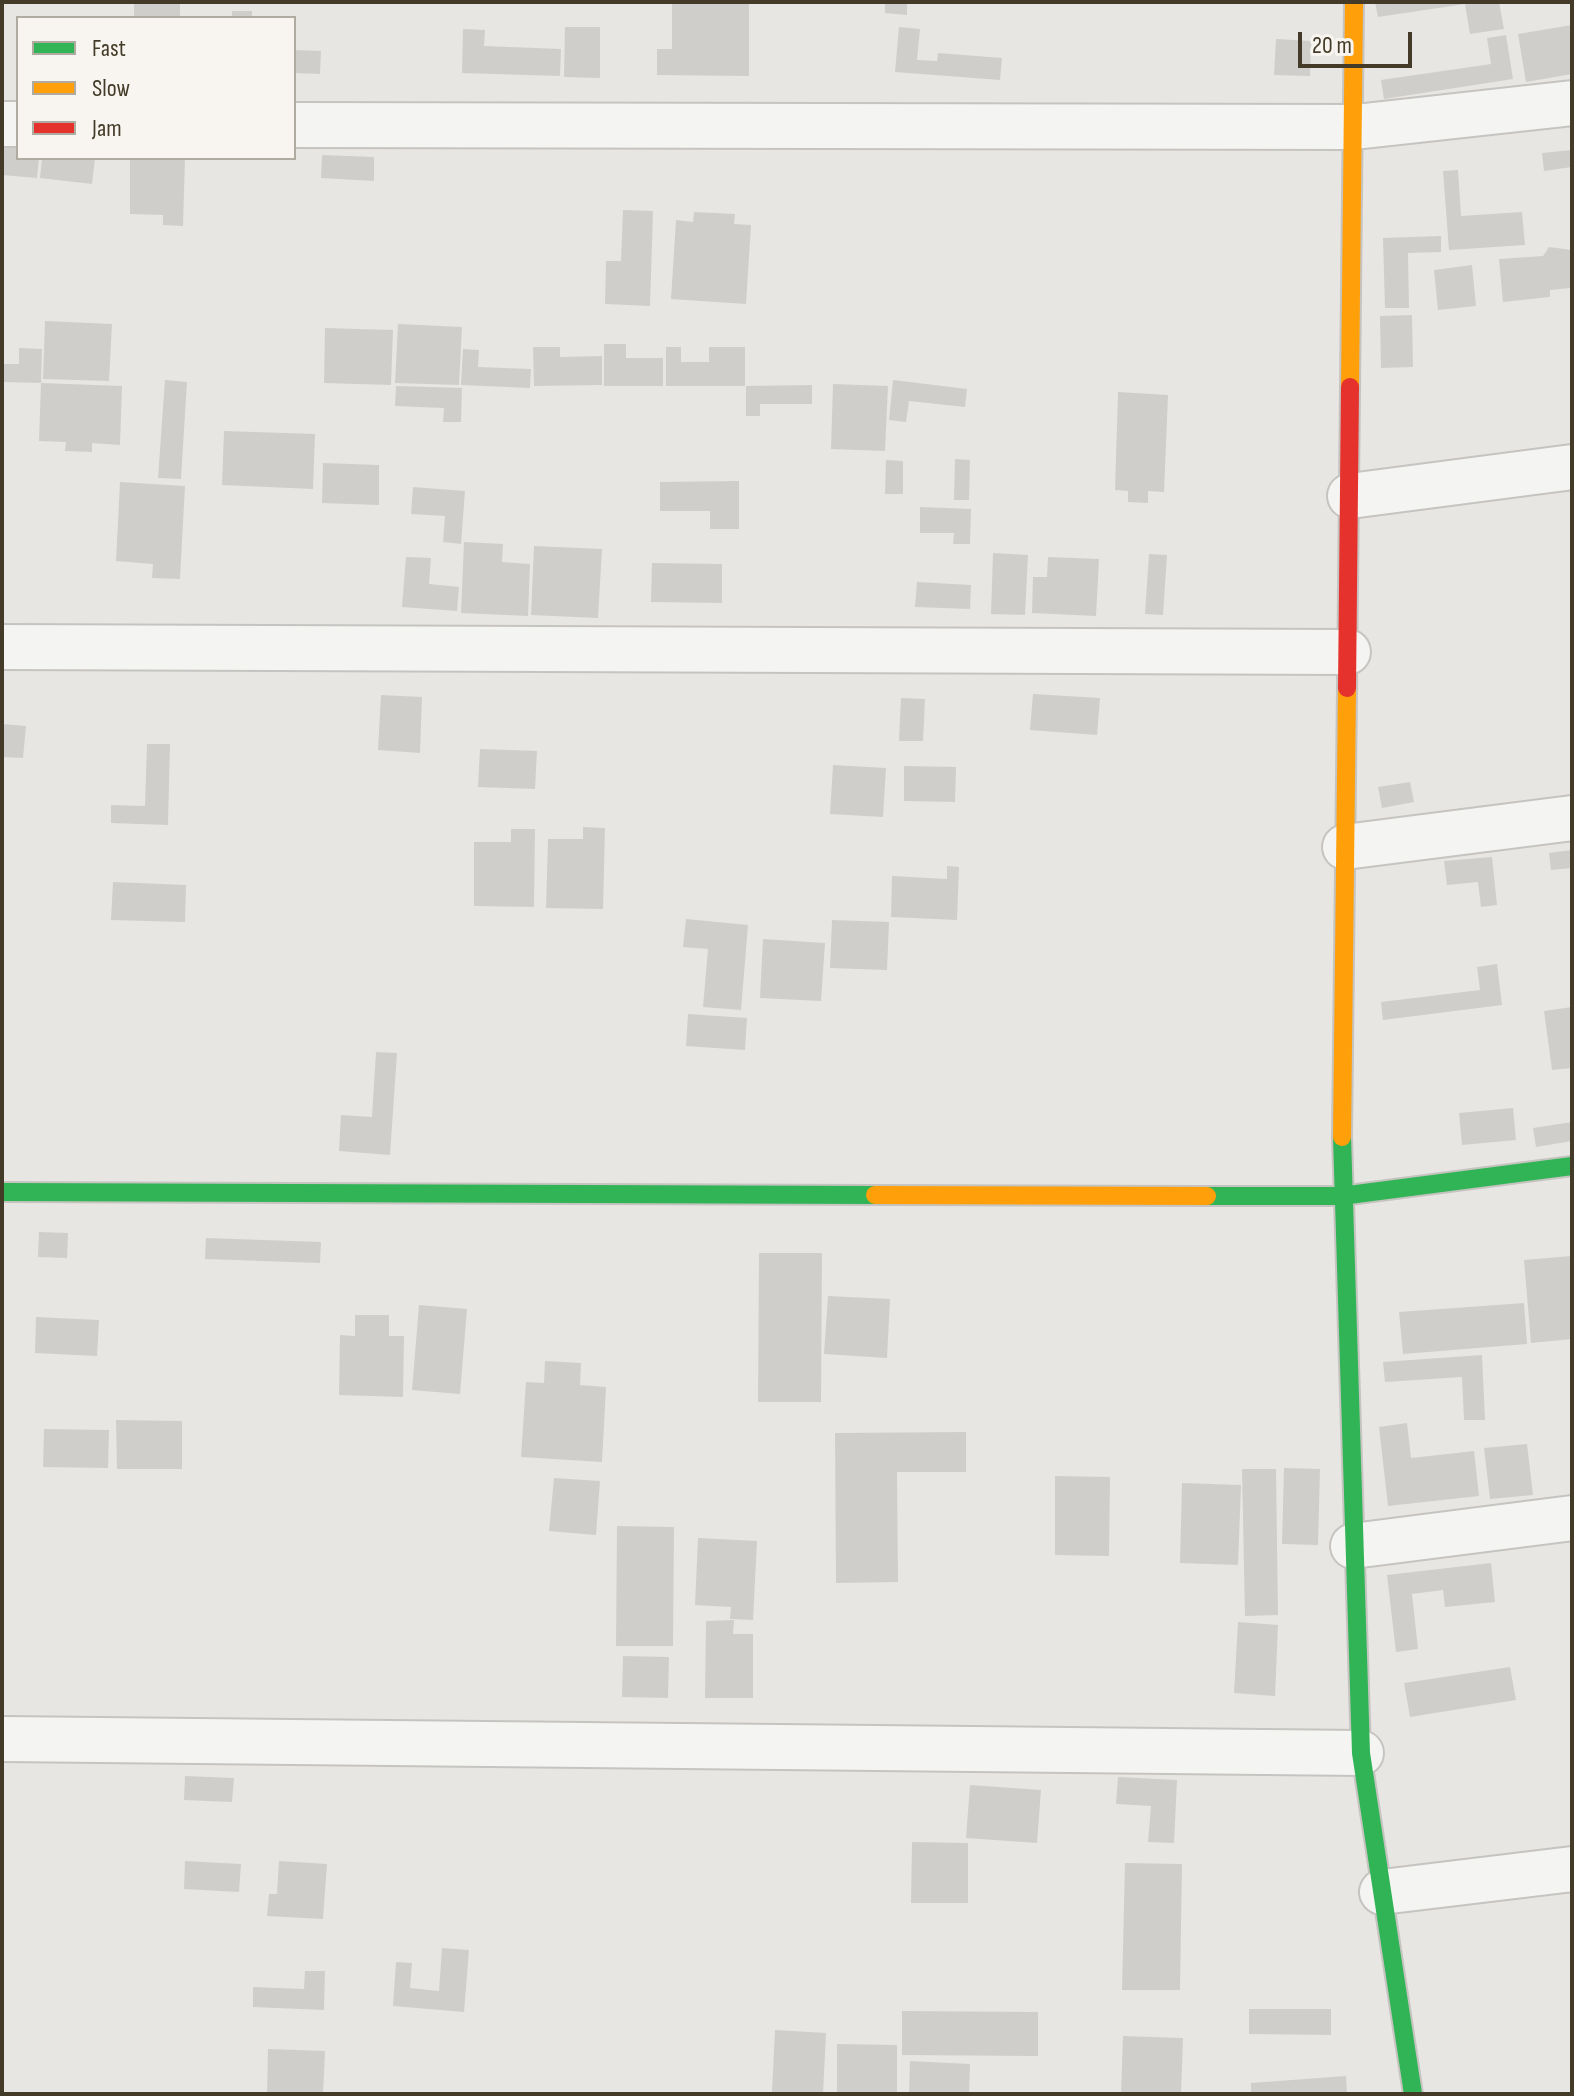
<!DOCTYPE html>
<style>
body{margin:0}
#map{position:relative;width:1574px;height:2096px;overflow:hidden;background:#e8e6e2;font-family:"Sofia Sans Condensed",sans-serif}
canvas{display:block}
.frame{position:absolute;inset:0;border:4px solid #433b27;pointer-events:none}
.legend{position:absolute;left:16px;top:16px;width:280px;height:144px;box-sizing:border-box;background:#f8f5f0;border:2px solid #b0aba0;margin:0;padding:10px 14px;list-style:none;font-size:24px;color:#433b27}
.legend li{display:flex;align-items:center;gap:16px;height:40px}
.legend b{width:40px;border:2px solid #b0aba0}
.scale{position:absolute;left:1298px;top:32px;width:114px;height:36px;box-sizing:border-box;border:4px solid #433b27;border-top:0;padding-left:10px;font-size:24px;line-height:28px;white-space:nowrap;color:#433b27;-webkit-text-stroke:6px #f8f5f0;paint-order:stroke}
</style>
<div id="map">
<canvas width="1574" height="2096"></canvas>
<div class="frame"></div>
<ul class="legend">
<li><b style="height:10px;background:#30b455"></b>Fast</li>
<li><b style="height:10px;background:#ff9f0a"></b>Slow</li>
<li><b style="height:10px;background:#e5322d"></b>Jam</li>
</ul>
<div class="scale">20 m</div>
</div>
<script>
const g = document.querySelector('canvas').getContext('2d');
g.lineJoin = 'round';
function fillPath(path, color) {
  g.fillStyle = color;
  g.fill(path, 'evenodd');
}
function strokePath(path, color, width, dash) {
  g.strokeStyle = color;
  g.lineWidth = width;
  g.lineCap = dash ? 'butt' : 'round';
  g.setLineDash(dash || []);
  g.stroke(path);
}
fillPath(new Path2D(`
 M134 2H180V18H134Z
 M672 2H749V76L657 75V49H672Z
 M885 2H907V15L885 13Z
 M1375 2H1499L1504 29 1470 34 1465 4 1378 17Z
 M232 11H252V18H232Z
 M1572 25V74L1526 82 1518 34Z
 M565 27H600V78L564 77Z
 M899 27 920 29 917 60 937 61 938 53 1002 58 1000 80 895 72Z
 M463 29 485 30 484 46 561 49 560 76 462 73Z
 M1506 35 1513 79 1384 99 1381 80 1491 64 1487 38Z
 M1276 39 1311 41 1310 76 1274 75Z
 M294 50 321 51 320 74 294 73Z
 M2 144 18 145V158H39L37 178 2 175Z
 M1572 150V167L1544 171 1542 153Z
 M322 155 374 157V181L321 178Z
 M42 158H95L92 184 40 178Z
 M130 158H185L183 226 163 225V215L130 214Z
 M1458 170 1461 216 1522 212 1525 245 1449 250 1443 171Z
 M623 210 653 211 650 306 605 304 606 261H621Z
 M694 212 735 214 734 224 751 225 746 304 671 299 676 220 693 222Z
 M1441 236V252L1408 253 1409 308H1385L1383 238Z
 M1549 247 1572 250 1571 288 1550 290V297L1503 302 1499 259 1543 256Z
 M1472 265 1476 306 1438 310 1434 270Z
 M1412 315 1413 367 1381 368 1380 316Z
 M45 321 112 324 109 381 43 379Z
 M398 324 462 327 459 385 395 383Z
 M325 328 393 330 391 385 324 383Z
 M604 344H626V358H663V386H604Z
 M533 347H560V357L602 356V385L534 386Z
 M666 347H681V362H709V347H745V386H666Z
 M19 348 42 349 41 383 2 382V364H19Z
 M463 349 479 350 478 367 531 369 530 388 461 385Z
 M165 380 187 382 181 479 158 478Z
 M893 380 967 389 965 407 909 401 906 422 889 420Z
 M41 383 122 386 120 445 92 443V452L65 451 66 442 39 441Z
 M833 384 888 386 885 451 831 449Z
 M812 385V404H760V416H746V386Z
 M396 386 462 388 461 422H443L444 408 395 406Z
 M1118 392 1168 395 1164 492 1148 491V503L1128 502V491L1115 490Z
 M224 431 315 434 313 489 222 485Z
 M955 459 970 460 969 500H954Z
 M886 460 903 461V494H885Z
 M323 463 379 465V505L322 503Z
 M739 481V529H710V511H660V482Z
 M120 482 185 486 180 579 152 578 153 564 116 561Z
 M413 487 465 491 461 544 443 542 445 516 411 514Z
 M920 507 971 509 970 544H953L954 533H920Z
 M464 542 503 544 502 562 530 564 528 616 461 613Z
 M534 546 602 549 598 618 531 615Z
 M993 553 1028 555 1025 615 991 614Z
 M1149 554 1167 555 1163 615 1145 614Z
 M406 557 431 558 429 584 459 587 457 611 402 607Z
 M1048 557 1099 559 1096 616 1032 613 1033 577H1047Z
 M652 563 722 564V603L651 602Z
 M917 582 971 585 970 609 915 607Z
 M1033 694 1100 698 1097 735 1030 730Z
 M381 695 422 697 420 753 378 750Z
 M901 698 925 699 923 741H899Z
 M2 724 26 726 23 758 2 757Z
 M147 744H170L168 825 111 823V805L145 806Z
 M480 749 537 751 535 789 478 787Z
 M833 765 886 768 883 817 830 814Z
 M904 766 956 767 955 802 904 801Z
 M1410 782 1414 802 1382 808 1378 787Z
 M583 827 605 828 603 909 546 908 548 839H583Z
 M511 829H535L534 907 474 906V842H511Z
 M1572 850V868L1551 870 1549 853Z
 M1492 857 1497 905 1481 907 1478 882 1447 885 1444 861Z
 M947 866 959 867 957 920 891 917 892 876 947 879Z
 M113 882 186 885 185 922 111 920Z
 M686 919 748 925 741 1010 703 1007 708 949 683 947Z
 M832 920 889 922 887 970 830 968Z
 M763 939 825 943 821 1001 760 998Z
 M1497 964 1502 1005 1383 1020 1381 1002 1480 990 1477 967Z
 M1572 1007V1068L1552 1070 1544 1011Z
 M688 1014 747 1018 745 1050 686 1046Z
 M376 1052 397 1053 390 1155 339 1151 341 1115 372 1117Z
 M1513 1108 1516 1140 1462 1145 1459 1113Z
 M1572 1122V1141L1536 1147 1533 1128Z
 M39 1232 68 1233 67 1258 38 1257Z
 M206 1238 321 1242 320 1263 205 1259Z
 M759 1253H822L821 1402H758Z
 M1572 1256V1339L1531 1343 1524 1260Z
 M828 1296 890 1299 887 1358 824 1354Z
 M1524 1303 1527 1344 1403 1354 1399 1312Z
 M419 1305 467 1309 460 1394 412 1390Z
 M355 1315H389V1336H404L403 1397 339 1395 340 1335 355 1336Z
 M36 1317 99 1320 97 1356 35 1353Z
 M1482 1355 1485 1420H1464L1462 1377 1385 1382 1383 1362Z
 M545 1361 581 1363 580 1385 606 1387 602 1462 521 1457 526 1382 544 1383Z
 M116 1420 182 1421V1469H117Z
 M1407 1423 1411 1458 1474 1451 1479 1496 1388 1506 1379 1427Z
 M44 1429 109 1430 108 1468 43 1467Z
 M966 1432V1472H897L898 1582 836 1583 835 1433Z
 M1527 1444 1533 1495 1490 1499 1484 1448Z
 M1284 1468 1320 1469 1318 1545 1282 1544Z
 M1242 1469H1276L1278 1615 1245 1616Z
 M1055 1476 1110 1477 1109 1556 1055 1555Z
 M554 1478 600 1481 596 1535 549 1531Z
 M1182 1483 1241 1485 1238 1565 1180 1563Z
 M617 1526 674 1527 673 1646H616Z
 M698 1538 757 1541 753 1620 730 1619 731 1607 695 1605Z
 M1491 1563 1495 1602 1445 1607 1443 1590 1412 1594 1418 1649 1396 1652 1387 1575Z
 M734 1620 733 1634H753V1698H705L706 1621Z
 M1238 1622 1278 1625 1275 1696 1234 1693Z
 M623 1656 669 1657 668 1698 622 1697Z
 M1510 1667 1516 1700 1410 1717 1404 1683Z
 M185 1776 234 1778 232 1802 184 1800Z
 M1118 1777 1177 1780 1174 1843 1148 1842 1151 1806 1116 1804Z
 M970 1785 1041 1790 1037 1843 966 1838Z
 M912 1842 968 1843V1903H911Z
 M185 1861 241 1864 239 1892 184 1889Z
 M279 1861 327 1864 323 1919 267 1916 269 1894H277Z
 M1125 1863 1182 1864 1180 1990H1122Z
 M442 1948 469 1950 464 2012 393 2006 396 1962 412 1963 410 1988 439 1991Z
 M305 1971H325L324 2010 253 2007V1987L304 1989Z
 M1249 2009H1331V2035L1249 2034Z
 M902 2011 1038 2012V2056L902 2055Z
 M775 2030 826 2033 823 2094 772 2092Z
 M1123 2036 1183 2038 1181 2094H1121Z
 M837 2044 897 2045V2094H837Z
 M268 2049 325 2051 323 2094H267Z
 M910 2061 970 2064 969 2094H909Z
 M1346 2076 1347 2094H1251V2083Z`), '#d0cecb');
const street = new Path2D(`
 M2 124H18
 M294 125 1355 127 1572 103
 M1350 496 1572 467
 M2 647 1348 652
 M1345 847 1572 818
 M1353 1546 1572 1518
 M2 1739 1361 1753
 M1382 1892 1572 1869`);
const fast = new Path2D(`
 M1342 1137 1361 1753 1413 2094
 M2 1192 875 1195
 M1207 1196H1341L1572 1166`);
const slow = new Path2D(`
 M1350 387 1354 2
 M1342 1137 1347 688
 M875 1195 1207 1196`);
const jam = new Path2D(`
 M1347 688 1350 387`);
strokePath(street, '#c6c4c0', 48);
strokePath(fast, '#c6c4c0', 22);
strokePath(slow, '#c6c4c0', 22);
strokePath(jam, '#c6c4c0', 22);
strokePath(street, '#f4f4f2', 44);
strokePath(fast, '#30b455', 18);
strokePath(slow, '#ff9f0a', 18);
strokePath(jam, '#e5322d', 18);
</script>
